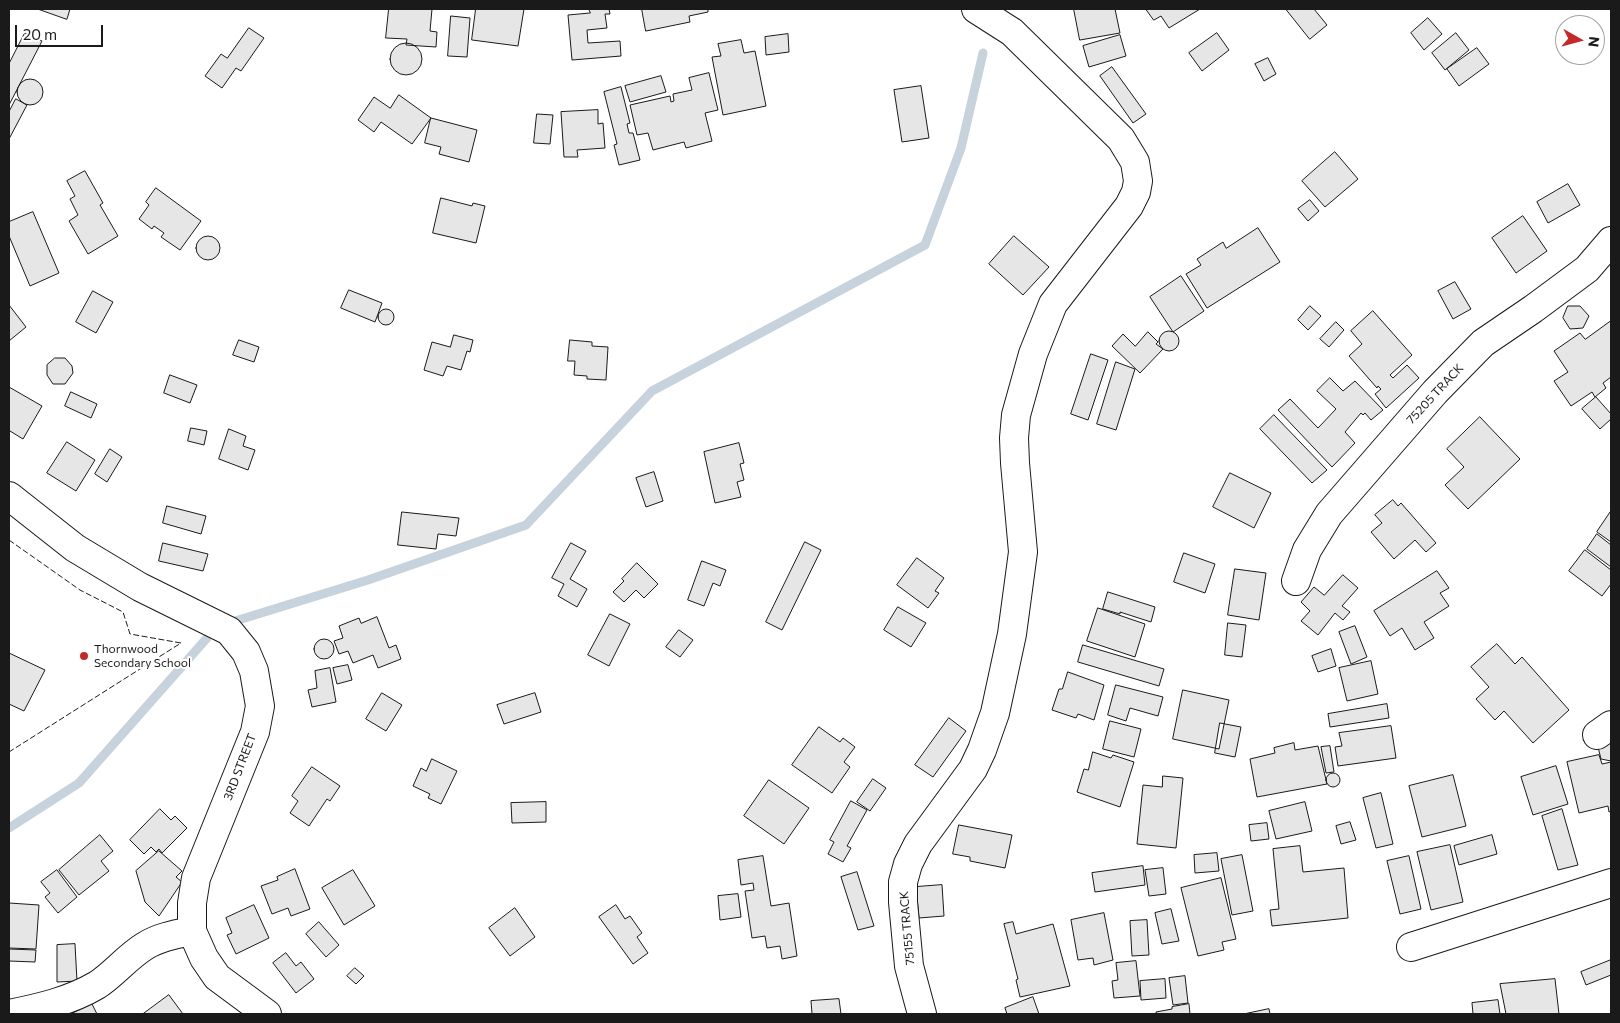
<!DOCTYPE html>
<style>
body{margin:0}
#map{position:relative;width:1620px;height:1023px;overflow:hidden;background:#fff;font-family:Commissioner,sans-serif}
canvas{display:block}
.frame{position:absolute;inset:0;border:10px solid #1a1a1a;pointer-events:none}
.north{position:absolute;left:1555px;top:15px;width:50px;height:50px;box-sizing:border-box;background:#fff;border:1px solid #a3a3a3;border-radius:50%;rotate:97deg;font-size:14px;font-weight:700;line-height:20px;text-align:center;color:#1a1a1a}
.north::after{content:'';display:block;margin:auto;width:18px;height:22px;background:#c62828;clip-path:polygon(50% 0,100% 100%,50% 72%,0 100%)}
.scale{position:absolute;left:15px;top:25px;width:88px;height:22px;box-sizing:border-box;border:2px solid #1a1a1a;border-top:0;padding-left:6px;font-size:15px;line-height:18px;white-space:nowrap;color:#1a1a1a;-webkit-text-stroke:4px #fff;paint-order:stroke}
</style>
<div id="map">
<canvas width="1620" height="1023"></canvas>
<div class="frame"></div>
<div class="north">N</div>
<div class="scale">20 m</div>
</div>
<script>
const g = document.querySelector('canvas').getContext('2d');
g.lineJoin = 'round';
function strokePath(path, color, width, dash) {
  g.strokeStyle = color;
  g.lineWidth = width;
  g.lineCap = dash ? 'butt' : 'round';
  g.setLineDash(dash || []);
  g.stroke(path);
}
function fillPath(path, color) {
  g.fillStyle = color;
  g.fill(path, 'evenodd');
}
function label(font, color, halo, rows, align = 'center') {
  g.font = font + ' Commissioner,sans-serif';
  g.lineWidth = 4;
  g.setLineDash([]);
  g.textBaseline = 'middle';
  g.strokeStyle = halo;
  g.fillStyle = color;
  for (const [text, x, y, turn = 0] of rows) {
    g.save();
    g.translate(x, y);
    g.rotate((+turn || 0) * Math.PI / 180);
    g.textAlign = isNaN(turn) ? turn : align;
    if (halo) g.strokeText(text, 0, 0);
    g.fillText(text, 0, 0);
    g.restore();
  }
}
strokePath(new Path2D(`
 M232 622 368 580 526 525 652 391 925 245 961 148 983 53
 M9 828 79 783 207 638`), '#c6d2dc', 9);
const building = new Path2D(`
 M38 9H70L67 19Z
 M389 9H432L430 31 437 32 436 47 406 45 407 39 386 38Z
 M476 9H524L518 46 472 40Z
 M589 9H609L610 14H605L607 28 587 30 588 43 620 41 621 56 572 60 568 15 590 13Z
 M642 9H708V12L689 16 690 22 646 31Z
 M1074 9H1115L1120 33 1080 40Z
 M1146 9H1200L1169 28 1161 16 1154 20Z
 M1286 9H1314L1327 25 1310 39Z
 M451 16 470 18 467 57 448 56Z
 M1428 18 1442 34 1424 50 1411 33Z
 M249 28 264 38 241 71 236 68 222 88 205 76 221 54 227 58Z
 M25 33 42 41 9 105V64Z
 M1217 33 1229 50 1202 71 1189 53Z
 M1456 33 1469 50 1445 70 1432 53Z
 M788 34 789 52 766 55 765 37Z
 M1120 35 1126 56 1089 67 1083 46Z
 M741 40 744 53 755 51 766 106 723 115 712 57 721 56 718 44Z
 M390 59a16 16 0 1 1 32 0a16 16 0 1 1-32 0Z
 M1477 48 1489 64 1459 86 1447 69Z
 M1268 58 1276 74 1264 81 1255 64Z
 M1112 67 1146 114 1133 123 1100 76Z
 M709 73 718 110 705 113 712 141 686 148 684 142 653 150 648 133 637 135 630 105 670 96 671 102 674 101 673 94 692 90 689 78Z
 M661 76 666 92 630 102 625 86Z
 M17 92a13 13 0 1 1 26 0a13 13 0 1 1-26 0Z
 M921 86 929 138 902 142 894 90Z
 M621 87 630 123 627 124 629 133H633L640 160 619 165 614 145 617 144 604 92Z
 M399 95 431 118 412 144 381 122 374 132 358 120 374 97 390 108Z
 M16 99 27 105 9 139V112Z
 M598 110V124L603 123 605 148 577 150 578 157H564L561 112Z
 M537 114 553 115 550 144 534 143Z
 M431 118 477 130 469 162 439 154 441 147 425 143Z
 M1335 152 1358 179 1325 207 1302 181Z
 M85 171 103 203 100 205 118 236 88 254 69 221 78 215 70 199 75 196 67 181Z
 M1568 184 1580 205 1548 223 1537 202Z
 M156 188 201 221 180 250 161 237 164 233 154 226 152 229 139 219 149 205 146 202Z
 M441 198 472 206 473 203 485 206 476 243 433 233Z
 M1310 200 1319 211 1308 221 1298 209Z
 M33 212 59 273 30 286 9 236V222Z
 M1523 216 1547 251 1516 273 1492 238Z
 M1258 228 1280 262 1207 308 1186 274 1201 265 1197 259 1223 242 1226 248Z
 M196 248a12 12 0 1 1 24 0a12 12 0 1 1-24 0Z
 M1014 236 1049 267 1023 295 989 264Z
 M1181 276 1204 311 1173 332 1150 297Z
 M1455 282 1471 309 1453 319 1438 291Z
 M349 290 382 303 375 322 341 308Z
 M93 291 113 302 96 333 76 322Z
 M9 305 26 327 9 341Z
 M1310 306 1321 316 1308 330 1298 320Z
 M1568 306H1580L1589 316 1583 328 1570 329 1563 318Z
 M378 317a8 8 0 1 1 16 0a8 8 0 1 1-16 0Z
 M1373 311 1412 355 1390 375 1393 378 1407 365 1419 378 1386 408 1375 394 1381 389 1378 386 1377 388 1349 356 1362 344 1351 331Z
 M1611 321V377L1603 383 1606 388 1595 397 1592 392 1571 406 1554 381 1568 372 1554 351 1580 333 1585 339Z
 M1336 322 1344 330 1329 347 1320 339Z
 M1159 341a10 10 0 1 1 20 0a10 10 0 1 1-20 0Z
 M1148 332 1158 342 1156 344 1163 349 1140 373 1112 346 1123 334 1135 346Z
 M454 335 473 340 470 352 467 351 461 370 447 366 443 376 424 370 432 342 450 347Z
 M239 340 259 347 254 362 233 355Z
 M570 340 592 342V346L608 347 606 380 587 379V376L574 375 575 361H568Z
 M1091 354 1108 360 1088 420 1071 414Z
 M55 358H65L72 366 73 373 65 384H53L47 375V365Z
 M1116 362 1135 369 1116 430 1097 424Z
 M170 375 197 385 190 403 164 393Z
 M1330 378 1343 391 1355 381 1383 410 1371 420 1365 413 1363 415 1361 413 1345 432 1355 443 1332 467 1278 410 1290 399 1318 428 1336 409 1317 391Z
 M9 387 42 406 23 439 10 431 9 433Z
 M71 392 97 404 91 418 65 406Z
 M1596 397 1611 414V419L1600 429 1582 409Z
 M1274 415 1327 470 1312 483 1260 429Z
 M1480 417 1520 459 1468 509 1445 485 1464 467 1447 449Z
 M191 428 207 431 204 445 188 441Z
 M229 429 246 436 243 446 255 450 248 470 219 459Z
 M67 442 95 460 76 491 47 473Z
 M739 443 744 463 740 464 744 480 737 482 741 497 715 503 704 452Z
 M110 449 122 457 107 482 95 474Z
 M654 472 663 501 646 507 636 478Z
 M1230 473 1271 493 1254 528 1213 507Z
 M1393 500 1398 506 1401 503 1436 543 1426 552 1415 540 1394 559 1371 532 1382 523 1375 515Z
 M167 506 206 516 201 534 163 523Z
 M1611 511V542L1597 532Z
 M402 512 459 518 456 536 438 534 436 549 398 545Z
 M1597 534 1611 545V567L1587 549Z
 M805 542 821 550 782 630 766 622Z
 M163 543 208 554 203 571 159 561Z
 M571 543 586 551 570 579 587 589 577 607 558 596 564 584 552 578Z
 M1585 550 1611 570V584L1602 596 1569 571Z
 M1184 553 1215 564 1205 593 1174 582Z
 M917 558 944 578 935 591 939 593 928 608 897 585Z
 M702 561 726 570 720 586 713 583 704 606 688 600Z
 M637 563 658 584 644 598 636 590 624 602 613 592 624 581 622 579Z
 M1235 569 1266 573 1259 620 1228 615Z
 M1437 571 1449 588 1440 593 1449 606 1424 622 1434 638 1415 650 1402 628 1390 636 1374 611Z
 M1343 575 1358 588 1342 606 1350 612 1343 620 1335 613 1318 635 1301 621 1310 611 1301 602 1314 587 1324 595Z
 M1108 592 1155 607 1151 622 1120 612V614L1103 609Z
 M898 607 926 623 911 647 884 630Z
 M1098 608 1145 624 1135 657 1087 641Z
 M610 614 630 624 609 666 588 655Z
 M377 617 389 648 396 645 401 659 378 668 373 655 353 663 348 651 339 654 334 641 343 638 339 626 359 618 361 623Z
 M1228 623 1246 625 1242 657 1225 655Z
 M1355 626 1367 657 1351 664 1339 632Z
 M679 630 693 640 680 657 666 647Z
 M314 649a10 10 0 1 1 20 0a10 10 0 1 1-20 0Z
 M1497 644 1515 664 1522 657 1569 710 1533 743 1504 711 1495 720 1476 699 1489 687 1471 667Z
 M1083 645 1164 669 1159 686 1078 662Z
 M1331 649 1336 666 1318 672 1312 656Z
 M9 653 45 670 24 711 9 704Z
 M1371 661 1378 694 1347 701 1339 668Z
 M348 665 352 680 337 684 333 668Z
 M330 668 336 702 312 707 308 690 317 688 315 671Z
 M1068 672 1104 685 1094 720 1078 714 1076 718 1052 710 1059 689H1062Z
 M1116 685 1163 697 1158 716 1130 708 1126 721 1108 715Z
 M1183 690 1229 700 1219 749 1173 739Z
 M382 693 402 705 386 731 366 719Z
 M535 693 541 712 504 724 497 705Z
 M1387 704 1389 718 1330 727 1328 714Z
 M949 718 966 731 933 777 915 765Z
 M1110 721 1141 729 1134 757 1103 749Z
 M1220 723 1241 727 1235 757 1215 753Z
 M1391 726 1396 758 1338 766 1335 747 1342 746 1339 733Z
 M819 727 840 742 843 738 855 747 844 762 850 767 832 793 792 765Z
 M1607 741 1611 742V761L1601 759 1598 747Z
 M1294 743 1295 750 1318 746 1327 784 1257 797 1250 759 1275 753 1274 748Z
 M1330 746 1334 772 1326 773 1321 747Z
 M1093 752 1111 758 1113 755 1134 762 1120 807 1077 792 1084 769 1088 770Z
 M1599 755 1602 764 1611 762V811L1609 812 1608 806 1579 813 1567 762Z
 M432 759 457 771 441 804 428 798 430 794 413 786 421 768 426 771Z
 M1556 766 1568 804 1533 815 1521 777Z
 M312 767 340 786 330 801 327 799 309 826 290 813 298 801 292 796Z
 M1326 780a7 7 0 1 1 14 0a7 7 0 1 1-14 0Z
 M1453 775 1466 826 1422 837 1409 786Z
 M1163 776 1183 778 1176 848 1137 844 1143 785 1162 787Z
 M873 779 886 788 870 811 857 802Z
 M769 780 809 808 784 844 744 816Z
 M1381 793 1393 844 1376 848 1363 798Z
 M851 801 867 810 847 846 851 848 843 862 828 854 834 842 830 840Z
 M546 802V822L512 823 511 803Z
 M1305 802 1312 831 1276 839 1269 811Z
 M160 809 171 820 175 816 187 828 162 853 159 849 156 852 151 847 144 854 130 840Z
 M1562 809 1578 865 1558 870 1542 816Z
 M1350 822 1356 840 1341 844 1336 826Z
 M1267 823 1269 839 1251 841 1249 825Z
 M959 825 1012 835 1005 868 970 861V857L953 854Z
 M100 835 113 851 101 861 109 871 79 895 59 870Z
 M1492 835 1497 854 1459 865 1454 846Z
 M1450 845 1463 902 1431 910 1417 852Z
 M1300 846 1303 872 1344 868 1348 918 1272 926 1270 910 1279 909 1273 849Z
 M159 851 182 871 176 877 182 882 159 916 145 902 136 871Z
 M1217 853 1219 871 1195 873 1194 855Z
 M1242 855 1253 911 1232 915 1221 859Z
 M763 856 771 906 789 903 797 956 782 959 780 946 767 948 765 936 752 938 745 891 754 890 753 883 741 885 738 860Z
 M1409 856 1421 909 1400 914 1387 861Z
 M1143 866 1145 885 1095 892 1092 873Z
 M1163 868 1166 894 1149 896 1145 870Z
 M295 869 310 909 291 916 288 908 272 914 261 886 278 880 277 877Z
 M57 870 77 897 58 913 45 897 50 893 41 882Z
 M353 870 375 906 344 925 322 888Z
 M857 872 874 926 858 930 841 877Z
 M1221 878 1236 939 1222 942 1224 950 1198 956 1181 888Z
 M942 885 944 916 919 918 916 887Z
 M738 894 741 917 720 920 718 896Z
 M9 903 39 905 36 949 9 948Z
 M254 905 269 938 236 954 227 935 232 933 226 918Z
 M616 905 625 919 630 916 642 933 637 937 648 953 633 964 599 917Z
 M515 908 535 937 510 956 489 928Z
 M1171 909 1179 941 1162 944 1155 913Z
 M1104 913 1113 960 1094 965 1093 958 1078 960 1071 920Z
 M1147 920 1149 955 1132 956 1130 921Z
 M319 922 339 945 326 957 306 934Z
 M1013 922 1016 934 1053 924 1070 986 1020 997 1016 980 1018 979 1004 924Z
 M75 944 77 981 57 982V945Z
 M9 949 36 950 35 962 9 961Z
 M286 953 296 966 301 962 314 979 296 993 273 963Z
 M1611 960V975L1586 985 1581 972Z
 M1136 961 1140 996 1114 998 1112 981 1118 980 1116 963Z
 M355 968 364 976 356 984 347 976Z
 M1185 976 1188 1003 1173 1005 1169 978Z
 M1165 979 1166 998 1141 1000 1140 981Z
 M1555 979 1559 1014H1506L1500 984Z
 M169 995 183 1014H143Z
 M1033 997 1039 1014H1007L1005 1008Z
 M839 999 841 1014H812L811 1001Z
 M1498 1000 1500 1014H1473L1472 1003Z
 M92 1004 97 1014H71Z
 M1189 1004 1190 1014H1156V1012L1172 1009V1007Z
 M1269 1009 1270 1014H1244Z`);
fillPath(building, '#e6e6e6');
strokePath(building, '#1a1a1a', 1);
const minor = new Path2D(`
 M9 496 75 548 140 587 229 631 246 652 254 671 260 706 255 732 196 878 192 903V931L204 958 217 977 267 1014
 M1296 581 1307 550 1329 514 1435 392 1483 343 1533 309 1587 269 1611 241
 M1597 735 1611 725
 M1411 947 1611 883
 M9 1014C39 1008 70 1001 97 985 114 974 127 957 145 946 159 937 177 934 192 931
 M922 1014 909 966 903 902V882L908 864 918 844 973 769 982 750 995 713 1012 634 1023 552 1015 463 1014 438 1016 415 1033 354 1053 304 1129 206 1136 192 1138 181 1135 162 1121 139 1012 32 976 9`);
strokePath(minor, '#1a1a1a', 30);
strokePath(minor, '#fff', 28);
strokePath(new Path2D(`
 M9 540 80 590 123 612 130 634 181 643 9 752`), '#1a1a1a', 1, [6, 2.5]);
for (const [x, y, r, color] of [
 [84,656,5,"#c62828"]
]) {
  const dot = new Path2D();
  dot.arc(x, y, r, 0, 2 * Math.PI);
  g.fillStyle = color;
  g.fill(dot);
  strokePath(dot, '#fff', 2);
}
label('12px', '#1a1a1a', '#fff', [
 ["75205 TRACK",1435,394,-47],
 ["3RD STREET",240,767,-69],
 ["75155 TRACK",907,928,-95]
]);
label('12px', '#1a1a1a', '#fff', [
 ["Thornwood",94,649],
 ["Secondary School",94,663]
], 'left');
</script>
